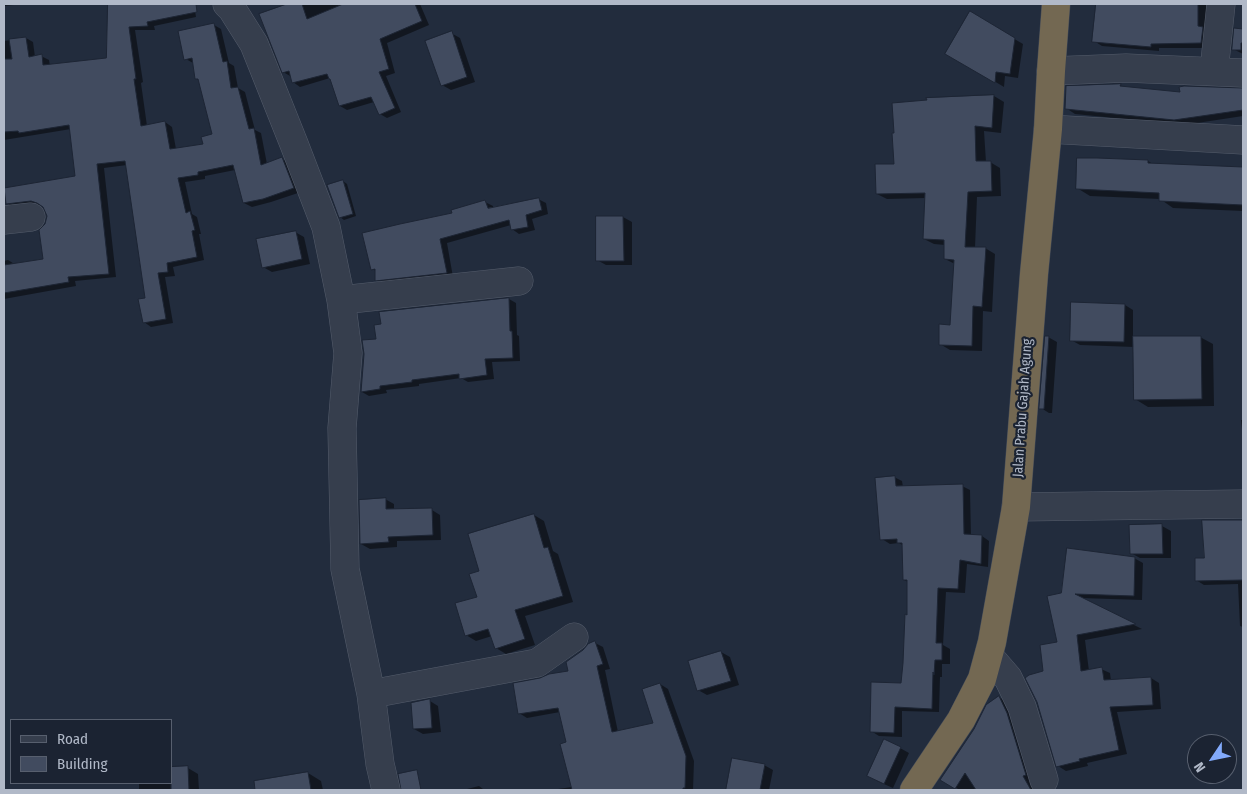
<!DOCTYPE html>
<style>
body{margin:0}
#map{position:relative;width:1247px;height:794px;overflow:hidden;background:#222c3d;font-family:"Fira Sans Condensed",sans-serif}
canvas{display:block}
.frame{position:absolute;inset:0;border:5px solid #b1b9c8;pointer-events:none}
.legend{position:absolute;left:10px;top:719px;width:162px;height:65px;box-sizing:border-box;background:#1b2332;border:1px solid #575f6e;margin:0;padding:6px 9px;list-style:none;font-size:15px;color:#b1b9c8}
.legend li{display:flex;align-items:center;gap:10px;height:25px}
.legend b{width:25px;border:1px solid #575f6e}
.north{position:absolute;left:1187px;top:734px;width:50px;height:50px;box-sizing:border-box;background:#1b2332;border:1px solid #575f6e;border-radius:50%;rotate:236deg;font-size:14px;font-weight:700;line-height:20px;text-align:center;color:#b1b9c8}
.north::after{content:'';display:block;margin:auto;width:18px;height:22px;background:#82aafc;clip-path:polygon(50% 0,100% 100%,50% 72%,0 100%)}
</style>
<div id="map">
<canvas width="1247" height="794"></canvas>
<div class="frame"></div>
<ul class="legend">
<li><b style="height:6px;background:#363e4d"></b>Road</li>
<li><b style="height:14px;background:#414b5f"></b>Building</li>
</ul>
<div class="north">N</div>
</div>
<script>
const g = document.querySelector('canvas').getContext('2d');
g.lineJoin = 'round';
function fillPath(path, color) {
  g.fillStyle = color;
  g.fill(path, 'evenodd');
}
function strokePath(path, color, width, dash) {
  g.strokeStyle = color;
  g.lineWidth = width;
  g.lineCap = dash ? 'butt' : 'round';
  g.setLineDash(dash || []);
  g.stroke(path);
}
function label(font, color, halo, rows, align = 'center') {
  g.font = font + ' "Fira Sans Condensed",sans-serif';
  g.lineWidth = 4.5;
  g.setLineDash([]);
  g.textBaseline = 'middle';
  g.strokeStyle = halo;
  g.fillStyle = color;
  for (const [text, x, y, turn = 0] of rows) {
    g.save();
    g.translate(x, y);
    g.rotate((+turn || 0) * Math.PI / 180);
    g.textAlign = isNaN(turn) ? turn : align;
    if (halo) g.strokeText(text, 0, 0);
    g.fillText(text, 0, 0);
    g.restore();
  }
}
fillPath(new Path2D(`
 M4 4H23L4 6Z
 M110 4H194L196 17 154 26 155 30H135L143 82 141 83 147 126 165 122 172 127 176 149 204 145 214 135 200 80 197 79 193 63 186 59 214 25 221 29 229 63 234 66 238 88 245 92 255 130 261 133 267 164 282 159 290 163 301 192 271 202 252 207 244 203 235 170 205 176V179L185 182 192 214 197 217 201 234H199L204 260 173 267 175 276 165 277 173 323 151 327 144 322 146 299 127 165 104 168 116 277 75 281 76 286 4 299V261L8 260 16 265 45 260 48 216 43 206 39 205 14 208 7 203 76 177 71 129 4 140V41L26 38 33 42 35 57 41 56 49 60 50 66 108 59Z
 M289 4H420L429 25 387 43 395 73 386 76 401 112 387 118 380 114 374 102 347 110 340 106 330 78 300 87 293 82 292 77 283 72Z
 M1125 4H1206V30L1209 48H1159V51L1102 46 1094 41 1124 17Z
 M970 13 1023 44 1018 78 1005 76 1004 87 947 53Z
 M1235 30H1243V54L1233 49Z
 M451 33 460 38 475 82 451 90 442 85Z
 M1120 85 1125 88 1181 93 1184 87 1243 90V116L1184 125 1075 114 1066 108Z
 M994 96 1004 102 1001 133 984 131 986 162H990L1000 168 1001 196 977 197 975 248H985L995 254 992 312 983 311 982 351 950 350 940 344 951 326 955 264 945 259V245L934 244 924 239 926 198 887 199 877 194 895 165 928 99Z
 M1148 161 1153 164 1243 168V211L1173 208 1160 199 1090 196 1077 188Z
 M343 181 347 184 356 216 344 220 340 217Z
 M538 199 546 203 548 214 532 219 535 230 519 234 512 229 511 225 447 243 453 277 384 284 376 280V271L372 269 454 214 485 202 493 206V208Z
 M623 217 632 222V265H606L597 260Z
 M295 232 304 237 310 264 272 272 263 267Z
 M509 299 516 303 517 335 519 336 520 361 492 362 494 379 468 382 461 378 419 384V386L386 390 387 393 369 396 362 392 377 340Z
 M1125 305 1133 310V337H1200L1213 344 1214 406 1148 407 1135 399 1134 347 1080 345 1071 340Z
 M1048 337 1057 342 1052 413H1049L1041 408Z
 M1241 420H1243V438Z
 M1242 447H1243V465Z
 M894 477 902 481 903 487 962 486 970 490 971 536H982L989 541 988 567 967 564 965 593 946 592 943 645 950 649V664H942V677H940L939 712 902 711V737L879 736 871 731 902 685 908 616V582L904 580V546L899 543 890 544 882 539Z
 M385 499 394 504V510H432L440 515 441 540 397 541V547L370 549 361 544Z
 M534 515 544 521 553 551 558 554 573 602 525 616 535 645 506 654 496 648 492 636 476 641 466 635 479 598 480 572Z
 M1204 521H1243V627L1240 626 1238 584 1204 585 1196 580 1205 559Z
 M1131 526H1162L1171 531V558H1140L1131 553Z
 M1134 558 1143 563 1142 600 1080 598 1142 629 1085 640 1089 671 1101 669 1110 673 1111 681 1151 678 1159 683 1161 709 1117 712 1127 754 1087 763 1088 766 1066 771 1058 766 1044 672 1059 643 1062 594Z
 M595 643 603 647 610 669 605 670 618 732 655 724 660 684 668 689 694 761 693 790H558V789L572 787 567 743 560 712 527 718 519 713 570 672Z
 M721 652 730 657 739 685 707 695 698 690Z
 M999 697 1007 702 1035 790H960L941 780Z
 M430 701 438 706 441 732 423 734 414 729Z
 M900 748 909 753 893 788 877 781Z
 M764 765 773 770 769 790H729L728 787Z
 M188 768 198 774 199 790H139V783H171Z
 M308 773 321 781 323 790H273L271 779Z
 M479 786 483 789V790H463Z`), '#0007');
const building = new Path2D(`
 M108 4H196L197 12 147 22 148 26 129 27 136 79H134L141 126 165 121 170 149 203 144 201 137 212 134 198 79H195L192 58 184 60 178 31 214 23 223 62 227 61 231 88 238 87 249 129 254 128 261 165 282 157 294 188 263 199 243 203 233 165 198 172V175L178 178 186 213 190 211 195 230 192 231 197 257 167 263 168 272 158 273 166 319 143 323 138 299 145 298 125 161 97 164 109 274 68 277 69 282 4 293V265L43 259 39 230 45 224 47 216 43 207 37 203 31 201 6 204 4 188 75 176 69 125 19 133 18 131 4 132V59H12L9 39 26 37 29 57 42 54 43 65 106 58Z
 M287 4H302L307 19 343 4H415L422 21 380 39 389 69 379 72 395 108 379 115 371 97 339 106 330 79H329L327 74 292 83 289 71 282 73 259 14Z
 M1096 4H1198V26L1203 27 1201 43 1151 44V47L1092 42Z
 M970 11 1015 38 1010 74 996 72 995 83 945 54Z
 M1234 28 1243 29V43H1241V50H1232Z
 M452 31 467 77 441 86 425 41Z
 M1121 84 1120 86 1180 92 1179 87 1184 86 1243 88V110L1174 120 1065 109 1066 86Z
 M994 95 992 128 975 126 976 161H991L992 191 968 192 965 247H986L982 307 973 306 972 346 939 345V324L950 325 954 260 944 259V240L923 239 925 193 876 194 875 164H894L892 133H894L892 103 927 100 926 98Z
 M1077 158H1097L1148 160V163L1243 167V205L1159 201V193L1076 189Z
 M343 180 353 214 339 218 327 185Z
 M539 198 542 210 526 215 528 227 511 230 509 220 440 239 447 273 375 281V269L371 270 362 233 400 224 452 213 451 210 485 200 488 208Z
 M596 216H623L624 261H596Z
 M296 231 302 259 262 268 256 239Z
 M509 298 510 331H512L513 358 485 359 487 375 459 379V374L412 380V382L380 386V389L361 392 364 354 362 340 376 339 374 325 381 324 379 312Z
 M1071 302 1125 304 1124 342 1070 341Z
 M1045 336H1049L1044 409H1039Z
 M1133 336H1201L1202 399 1134 400Z
 M895 476 896 486 963 484 964 534 982 535 981 564 960 560 958 589 938 588 936 643H942V660H935L934 675 933 672 932 709 895 707 894 733 870 732 871 682 901 683 903 663 905 614 907 615V580H903L902 543H897V539L880 540 875 478Z
 M386 498V509L432 508 433 535 388 537 389 542 360 544 359 500Z
 M534 514 544 548 548 547 563 596 515 610 525 639 495 649 488 629 465 636 455 603 477 597 469 574 479 571 468 534Z
 M1202 520H1243V580L1195 581V558H1204Z
 M1162 524 1163 554H1130L1129 525Z
 M1067 548 1135 557 1134 596 1075 594 1136 624 1077 635 1081 671 1102 667 1104 680 1151 677 1153 705 1110 707 1119 750 1079 759 1080 761 1056 767 1037 702 1025 678 1029 675 1043 671 1040 645 1057 642 1047 596 1061 593Z
 M595 641 603 664 597 666 612 732 653 723 642 689 660 683 686 756 685 788H683V790H572L560 744 566 742 558 708 518 714 513 683 540 678 549 674 568 671 566 662 583 650 588 644Z
 M721 651 731 681 697 691 688 661Z
 M999 696 1007 713 1026 775 1023 776 1031 790H976L965 773 955 789 940 780 974 729 986 705Z
 M430 699 432 728 413 729 411 703Z
 M884 739 901 747 884 784 867 776Z
 M732 758 765 764 760 790H726Z
 M188 766 189 790H171V767Z
 M417 770 421 790H401L398 774Z
 M308 772 311 790H255L254 781Z`);
fillPath(building, '#414b5f');
strokePath(building, '#1d2534', 1);
const minor = new Path2D(`
 M227 4 232 9 254 44 294 144 326 227 341 300 348 353 342 428 345 569 371 694 380 764 386 790
 M1051 71 1126 68 1243 73
 M1214 71 1221 4
 M1048 129 1243 140
 M4 220 31 217
 M341 300 519 281
 M1016 507 1243 504
 M989 656 1008 678 1022 707 1044 780
 M371 694 537 663 574 637`);
const highway = new Path2D(`
 M914 790 961 720 982 679 992 642 1016 507 1034 274 1048 129 1051 71 1056 4`);
strokePath(minor, '#545c6b', 29);
strokePath(highway, '#414958', 29);
strokePath(minor, '#363e4d', 28);
strokePath(highway, '#736852', 28);
label('14px', '#b1b9c8', '#1b2332', [
 ["Jalan Prabu Gajah Agung",1023,408,-86]
]);
</script>
